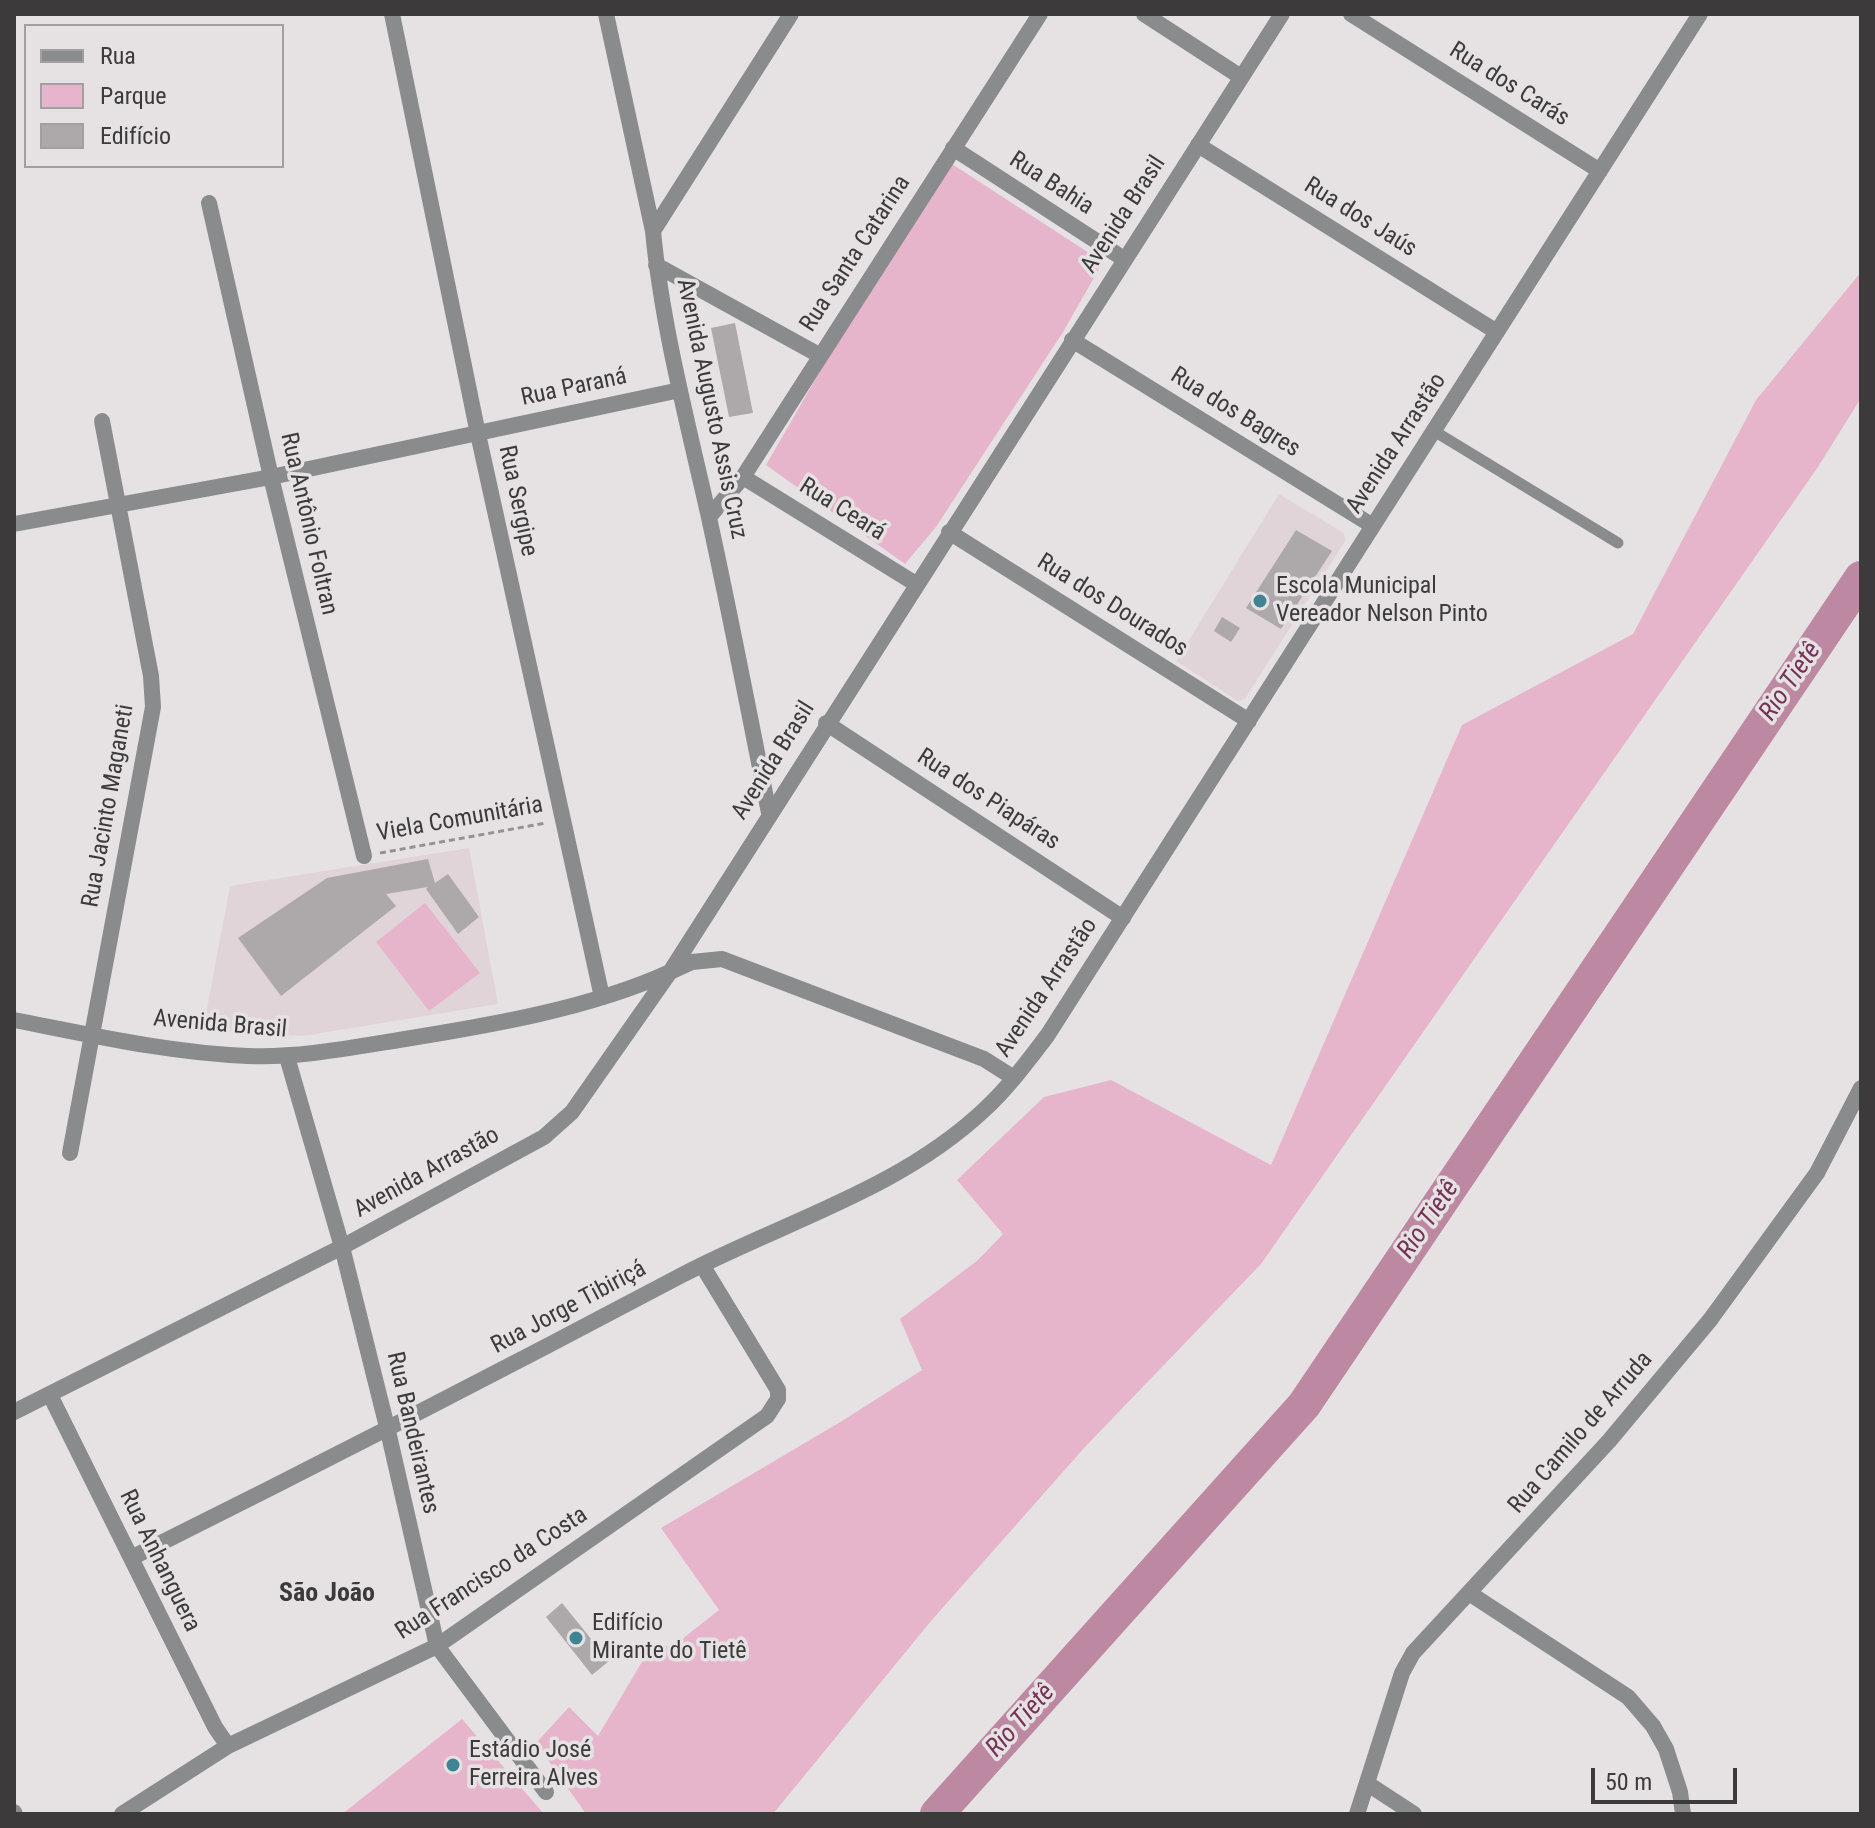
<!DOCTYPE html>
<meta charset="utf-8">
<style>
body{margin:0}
#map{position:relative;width:1875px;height:1828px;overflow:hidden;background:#e6e2e4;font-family:"Roboto Condensed",sans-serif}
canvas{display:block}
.frame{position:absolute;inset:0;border:16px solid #3c3a3b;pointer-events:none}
.legend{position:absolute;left:24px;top:24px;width:260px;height:144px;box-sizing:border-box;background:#e6e2e4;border:2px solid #a29fa0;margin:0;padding:10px 14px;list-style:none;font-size:24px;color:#3c3a3b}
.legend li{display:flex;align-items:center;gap:16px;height:40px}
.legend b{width:40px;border:2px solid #a29fa0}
.scale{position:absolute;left:1591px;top:1768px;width:146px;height:36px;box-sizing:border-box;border:4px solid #3c3a3b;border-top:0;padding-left:10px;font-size:24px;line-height:28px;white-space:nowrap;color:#3c3a3b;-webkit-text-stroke:6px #e6e2e4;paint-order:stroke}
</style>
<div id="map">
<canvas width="1875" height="1828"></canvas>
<div class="frame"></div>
<ul class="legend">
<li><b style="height:10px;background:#898b8c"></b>Rua</li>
<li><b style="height:22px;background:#e6b5cc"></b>Parque</li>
<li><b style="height:22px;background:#ada9ab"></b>Edifício</li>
</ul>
<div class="scale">50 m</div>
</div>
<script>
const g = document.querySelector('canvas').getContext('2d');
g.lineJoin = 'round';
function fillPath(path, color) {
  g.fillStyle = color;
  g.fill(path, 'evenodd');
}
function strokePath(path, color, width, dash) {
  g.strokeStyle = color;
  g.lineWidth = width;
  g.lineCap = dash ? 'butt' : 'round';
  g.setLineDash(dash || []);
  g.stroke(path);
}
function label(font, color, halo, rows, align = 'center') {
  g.font = font + ' "Roboto Condensed",sans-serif';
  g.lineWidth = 7;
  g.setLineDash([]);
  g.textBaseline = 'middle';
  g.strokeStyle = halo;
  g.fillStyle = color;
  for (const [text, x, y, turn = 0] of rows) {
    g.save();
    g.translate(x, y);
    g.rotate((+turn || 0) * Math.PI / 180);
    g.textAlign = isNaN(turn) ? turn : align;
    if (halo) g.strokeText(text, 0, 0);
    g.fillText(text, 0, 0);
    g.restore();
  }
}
fillPath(new Path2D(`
 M1279 494 1344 533 1345 541 1245 699 1238 701 1176 661Z
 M469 848 498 1004 303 1036 203 1030 230 886Z`), '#e0d4d9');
fillPath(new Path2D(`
 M952 164 1103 262 1063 332 936 527 905 564 766 465 827 359Z
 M1861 272V398L1818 467 1261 1264 1085 1447 931 1621 773 1814H586L536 1743 569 1707 598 1736 646 1655 681 1640 719 1610 661 1528 842 1421 922 1370 900 1319 978 1260 1003 1234 957 1180 1044 1097 1111 1080 1271 1165 1462 725 1633 634 1756 400Z
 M425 903 480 973 429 1011 376 942Z
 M462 1719 544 1814H343L346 1811Z`), '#e6b5cc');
strokePath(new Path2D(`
 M937 1814 1304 1405 1861 578`), '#bd89a2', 34);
fillPath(new Path2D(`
 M735 323 753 413 729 417 711 328Z
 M1296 530 1332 551 1281 629 1246 608Z
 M1222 617 1240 628 1231 642 1214 631Z
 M428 859 435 883 448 874 479 917 458 934 426 889 428 887 386 894 396 906 281 996 238 938 327 878Z
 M562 1603 609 1661 592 1675 546 1617Z`), '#ada9ab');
strokePath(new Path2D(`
 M380 853 546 823`), '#959293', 3, [6, 4]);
strokePath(new Path2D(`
 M1434 431 1618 543`), '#898b8c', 11);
strokePath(new Path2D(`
 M392 14 478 434 602 997
 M606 14 653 231C662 326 687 420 708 513 730 613 749 713 769 813
 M1144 14 1241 77
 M1351 14 1600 171
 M1198 145 1497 332
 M953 148 1124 259
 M209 203 271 477 364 856
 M653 231 791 14
 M656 265 819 355
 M1072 340 1373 526
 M743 477 916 584
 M709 517 743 477 1040 14
 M14 524 271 477 680 390
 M949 532 1249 721
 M826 723 1123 918
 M670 972 692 962 722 959 984 1059 1014 1078
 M287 1057 342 1247 388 1431 437 1646 546 1792
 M70 1153 153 707 151 676 102 421
 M50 1395 215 1727 228 1746
 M131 1558C316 1466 499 1372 682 1275 783 1222 899 1190 984 1110 1008 1088 1027 1062 1047 1036L1700 14
 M1469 1593 1628 1697 1653 1726 1666 1749 1680 1792 1683 1814
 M1368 1784 1414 1814
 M14 1812 15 1814
 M122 1814 228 1746 437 1646 767 1416 778 1399V1390L702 1265
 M1357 1814 1402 1673 1413 1653 1609 1441 1710 1320 1817 1173 1861 1088`), '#898b8c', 16);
strokePath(new Path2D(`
 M14 1020C91 1035 170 1053 248 1056 299 1058 349 1048 399 1040 486 1026 589 1009 670 972L1282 14
 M14 1412 342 1247 544 1137 572 1112 670 972`), '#898b8c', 16);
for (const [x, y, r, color] of [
 [1260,601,8,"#408393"],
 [576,1638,8,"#408393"],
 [453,1765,8,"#408393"]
]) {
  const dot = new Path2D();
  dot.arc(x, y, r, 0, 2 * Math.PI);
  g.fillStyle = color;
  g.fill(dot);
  strokePath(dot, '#e6e2e4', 3);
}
label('24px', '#3c3a3b', '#e6e2e4', [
 ["Rua dos Carás",1509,85,32],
 ["Rua Bahia",1051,184,33],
 ["Avenida Brasil",1124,215,-57],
 ["Rua dos Jaús",1360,218,32],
 ["Rua Santa Catarina",856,254,-57],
 ["Rua Paraná",574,388,-12],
 ["Avenida Augusto Assis Cruz",711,409,78],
 ["Rua dos Bagres",1235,413,32],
 ["Avenida Arrastão",1397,444,-57],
 ["Rua Sergipe",517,501,78],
 ["Rua Ceará",842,510,32],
 ["Rua Antônio Foltran",308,524,77],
 ["Rua dos Dourados",1112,606,32],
 ["Avenida Brasil",774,761,-58],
 ["Rua dos Piapáras",988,800,33],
 ["Rua Jacinto Maganeti",109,806,-80],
 ["Viela Comunitária",460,820,-10],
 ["Avenida Arrastão",1047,988,-56],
 ["Avenida Brasil",220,1025,5],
 ["Avenida Arrastão",427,1173,-29],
 ["Rua Jorge Tibiriçá",569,1308,-28],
 ["Rua Bandeirantes",412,1433,77],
 ["Rua Camilo de Arruda",1581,1433,-49],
 ["Rua Anhanguera",159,1561,64],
 ["Rua Francisco da Costa",492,1574,-33]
]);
label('24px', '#3c3a3b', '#e6e2e4', [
 ["Escola Municipal",1276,587],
 ["Vereador Nelson Pinto",1276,615],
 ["Edifício",592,1624],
 ["Mirante do Tietê",592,1652],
 ["Estádio José",469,1751],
 ["Ferreira Alves",469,1779]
], 'left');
label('italic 26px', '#743256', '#e6e2e4', [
 ["Rio Tietê",1791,682,-56],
 ["Rio Tietê",1429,1220,-56],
 ["Rio Tietê",1021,1721,-48]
]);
label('bold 26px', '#3c3a3b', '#e6e2e4', [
 ["São João",327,1594]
]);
</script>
